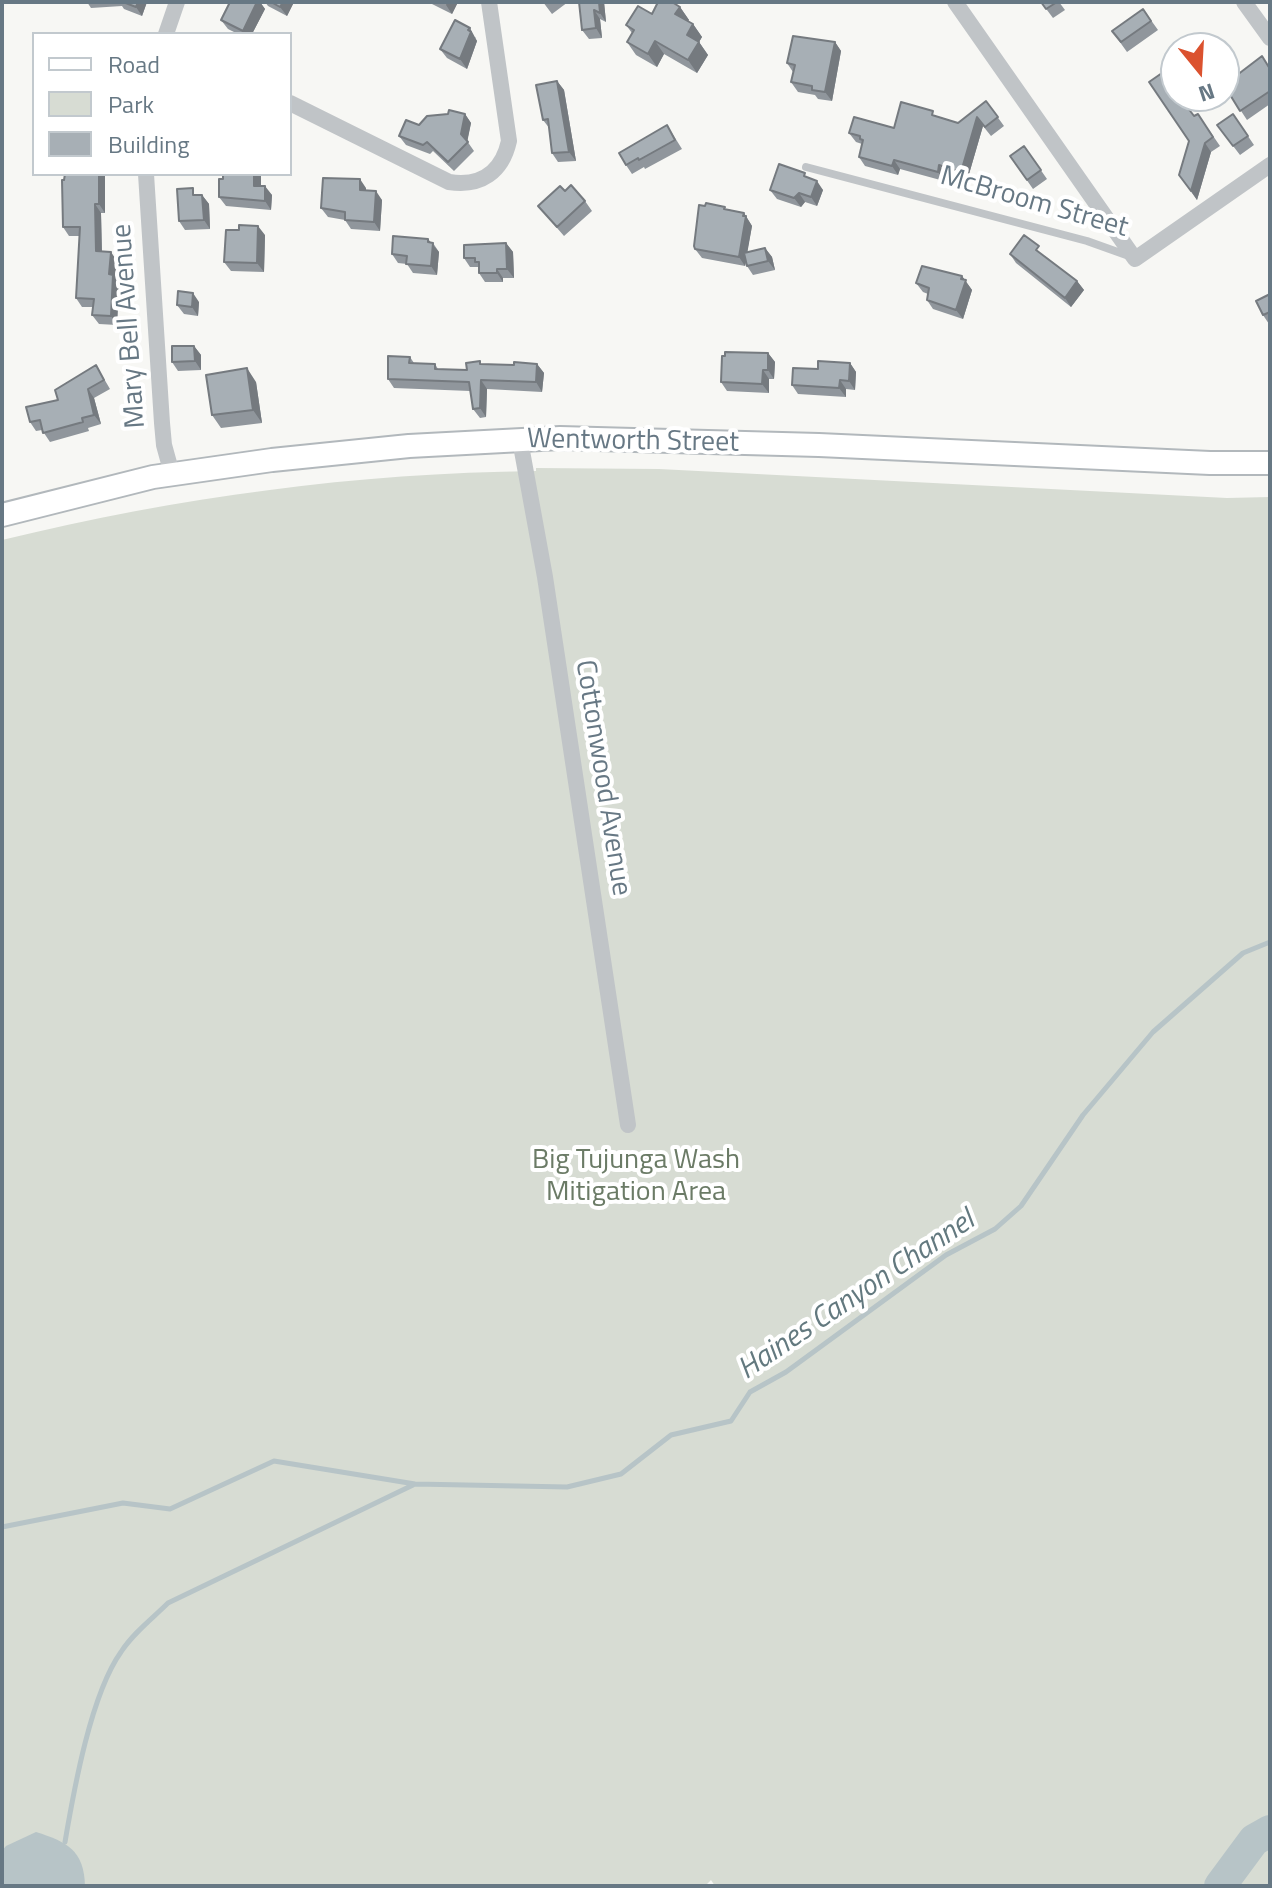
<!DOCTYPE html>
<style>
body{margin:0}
#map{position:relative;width:1272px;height:1888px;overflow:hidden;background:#f7f7f4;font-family:"Titillium Web",sans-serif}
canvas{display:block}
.frame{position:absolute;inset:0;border:4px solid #677884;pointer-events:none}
.legend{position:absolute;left:32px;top:32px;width:260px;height:144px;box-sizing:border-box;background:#fff;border:2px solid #c2c9ce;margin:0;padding:10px 14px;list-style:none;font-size:24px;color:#677884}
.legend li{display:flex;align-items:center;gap:16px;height:40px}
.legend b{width:40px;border:2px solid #c2c9ce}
.north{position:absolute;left:1160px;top:32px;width:80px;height:80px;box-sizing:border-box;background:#fff;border:2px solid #c2c9ce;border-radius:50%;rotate:162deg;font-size:22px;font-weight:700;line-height:32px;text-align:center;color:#677884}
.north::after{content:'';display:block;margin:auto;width:28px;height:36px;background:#db522f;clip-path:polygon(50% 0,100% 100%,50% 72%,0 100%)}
</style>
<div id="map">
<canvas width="1272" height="1888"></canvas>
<div class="frame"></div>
<ul class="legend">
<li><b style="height:10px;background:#fff"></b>Road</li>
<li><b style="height:22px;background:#d7dcd3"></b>Park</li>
<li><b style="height:22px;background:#a7afb5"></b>Building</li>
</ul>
<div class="north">N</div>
</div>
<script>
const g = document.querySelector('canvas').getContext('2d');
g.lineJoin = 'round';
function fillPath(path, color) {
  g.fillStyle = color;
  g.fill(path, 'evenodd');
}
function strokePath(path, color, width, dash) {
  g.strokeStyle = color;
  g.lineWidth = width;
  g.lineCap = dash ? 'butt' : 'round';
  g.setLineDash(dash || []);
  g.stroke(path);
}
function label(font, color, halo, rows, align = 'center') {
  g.font = font + ' "Titillium Web",sans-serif';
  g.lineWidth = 8;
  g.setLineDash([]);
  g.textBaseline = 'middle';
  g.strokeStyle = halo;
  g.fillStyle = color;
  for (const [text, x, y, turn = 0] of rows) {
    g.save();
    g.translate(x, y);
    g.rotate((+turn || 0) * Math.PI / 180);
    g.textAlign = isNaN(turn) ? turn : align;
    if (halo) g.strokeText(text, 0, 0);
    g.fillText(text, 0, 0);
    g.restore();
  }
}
fillPath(new Path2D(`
 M536 468 659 469 1227 498 1270 497V1886H715L711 1880 705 1886H2V540C179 497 356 473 536 471Z`), '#d7dcd3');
fillPath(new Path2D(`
 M36 1832C67 1842 84 1850 85 1886H2V1851L6 1846Z`), '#b7c4c7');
strokePath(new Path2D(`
 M2 1527 123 1503 170 1509 274 1461 415 1484 567 1487 621 1474 671 1435 731 1421 750 1392 786 1372 946 1255 995 1229 1021 1206 1083 1115 1153 1032 1243 953 1270 942
 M65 1842C74 1789 91 1694 121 1652 133 1633 153 1618 168 1603L413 1485`), '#b7c4c7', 5);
strokePath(new Path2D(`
 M1220 1886 1254 1840 1270 1831`), '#b7c4c7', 32);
const secondary = new Path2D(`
 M2 515 153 477 272 460 409 446 560 438 819 445 1210 463H1270`);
strokePath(secondary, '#b2b8bc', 26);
strokePath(new Path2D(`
 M806 167 1087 241 1129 256`), '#c0c4c7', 8);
strokePath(new Path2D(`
 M955 2 1135 259 1270 165
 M1244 2 1270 38
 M166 34 177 2
 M290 103 449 182C481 187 502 172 509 141L489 2
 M146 174 162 423 164 445 172 474
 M520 440 545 577 628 1125`), '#c0c4c7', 16);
strokePath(secondary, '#fff', 22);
fillPath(new Path2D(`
 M87 2H147L142 16 124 9 122 6 91 8Z
 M227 2H260L265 9 252 34H238L228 29 221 20 229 5Z
 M265 2H294L287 16 268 6Z
 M428 2H458L452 14Z
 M543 2H568L552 14Z
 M579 2H604L606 22 600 19 602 38 589 39 582 30Z
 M1041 2H1059L1065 10 1053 18Z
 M680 7 689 20 688 21 693 24 702 37 699 42 708 55 697 73 664 54 657 67 636 55 627 42 632 33 626 25 652 14Z
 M1143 9 1158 30 1127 52 1112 31Z
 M476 37 475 38 477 41 467 69 447 58 440 49Z
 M835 42 841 51 832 101 818 99 815 95 798 92 791 82 793 72 787 63Z
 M1270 68V104L1247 120 1224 85Z
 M557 81 564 90 576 161 558 162 552 153 550 129 543 120Z
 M986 101 1004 126 991 136 983 126 967 181 946 174 944 181 900 169 898 175 865 166 859 157 862 144 856 142 849 133 894 128 937 116 958 123Z
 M465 114 471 123 467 141 474 151 454 171 433 151 430 154 406 145 399 136 419 125Z
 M1198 114 1220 146 1211 152 1197 200 1179 175 1189 141 1194 116Z
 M1233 114 1254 145 1240 155 1217 125Z
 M667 125 682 149 645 169 644 167 632 174 626 165Z
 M1024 146 1047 179 1033 189 1010 156Z
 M105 174V213H101L102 251 117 261 116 279 119 284 117 325 99 324 92 315 93 307H82L76 298 80 236H69L63 227 64 180Z
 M261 174V186L272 195 271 210 226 206 219 197 223 179Z
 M809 178 823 190 817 206 805 202 801 207 777 199 770 190Z
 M366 188V190L382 200 380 231 351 229 345 220 328 217 321 208Z
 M565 191 585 201 592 211 564 236 538 206Z
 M198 195H202L209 204 210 229 185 230 179 221Z
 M727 209 744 213 752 226 747 252 765 248 772 257 775 270 753 275 747 266 746 262 745 266 702 258 695 249Z
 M265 235 264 272 231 271 224 262Z
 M431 243H433L439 252 437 275 413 273 407 264 398 263 392 254Z
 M506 243 513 252 514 278H503V282H485L479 273V267H470L464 258Z
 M1010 254 1045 256 1077 281 1084 290 1071 307 1016 263Z
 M962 276 972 290 963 319 933 309 927 300 928 294 923 292 916 283Z
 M1270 294V323L1269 324 1263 315Z
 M199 302 198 316 184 314 177 305Z
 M194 346 201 355V370L178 371 172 362Z
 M768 353 775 362 774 379H769V393L727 391 721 382Z
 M410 357 414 363 435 364 438 369 467 370 482 364 514 365 537 364 544 373 542 392 487 389 486 417 480 418 473 409 470 391 394 388 388 379Z
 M850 363 856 372 855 390 846 389V397L798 394 792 385 818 369Z
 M96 365 110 389 94 398 101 424 88 428 89 431 50 442 42 430 36 431 30 422 58 400Z
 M256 382 262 423 221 428 212 415Z`), '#90969c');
fillPath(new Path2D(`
 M138 2H147L142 16 136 7Z
 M257 2H260L265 9 252 34H245L243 31Z
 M283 2H294L287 16 280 7Z
 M447 2H458L452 14 446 5Z
 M599 2H604L606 22 600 13Z
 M680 7 689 20 684 27 675 14Z
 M594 10 600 19 602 38 596 28Z
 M693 24 702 37 699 42 708 55 697 73 688 60 687 35Z
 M470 28 477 41 467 69 460 59Z
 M655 41 664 54 657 67 648 54Z
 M835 42 841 51 832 101 825 92Z
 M557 81 564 90 576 161 569 152Z
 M465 114 471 123 467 143 461 134Z
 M977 117 983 126 967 181 961 172Z
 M1205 143 1211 152 1197 200 1191 191Z
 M894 160 900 169 898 175 892 166Z
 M939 165 946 174 944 181 938 172Z
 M99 174H105V213L99 204Z
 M254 174H261V195L254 186Z
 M360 179 366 188V199L360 190Z
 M817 181 823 190 817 206 811 197Z
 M265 186 272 195 271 210 265 201Z
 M376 191 382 200 380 231 374 222Z
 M799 193 805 202 801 207 794 198Z
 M202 195 209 204 210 229 204 220Z
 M95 204 101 213 102 260 96 251Z
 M744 213 752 226 745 266 739 257Z
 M258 226 265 235 264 272 257 263Z
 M428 239 439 252 437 275 431 266 428 242Z
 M506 243 513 252 514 278 507 269Z
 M765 248 772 257 775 270 768 261Z
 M111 252 117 261 116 279 119 284 117 325 111 316 109 274Z
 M497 269 503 278V282L497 273Z
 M962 276 972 290 963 319 956 310Z
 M1077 281 1084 290 1071 307 1065 298Z
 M193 293 199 302 198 316 192 307Z
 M194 346 201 355V370L195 361Z
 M768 353 775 362 774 379 768 370Z
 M850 363 856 372 855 390 849 381Z
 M537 364 544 373 542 392 536 382Z
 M247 368 256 382 262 423 253 410Z
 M763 370 769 379V393L762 384Z
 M481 380 487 389 486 417 480 408Z
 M840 380 846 389V397L839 388Z
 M88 389 94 398 101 424 94 415Z`), '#757a7f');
const building = new Path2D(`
 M123 2H138L136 7Z
 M230 2H257L243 31 221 20Z
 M271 2H283L280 7Z
 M579 2H599L600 13 594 10 596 28 582 30Z
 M658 2H672L680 7 675 14 693 24 687 35 699 42 688 60 655 41 648 54 627 42 634 30 626 25 638 6 652 14Z
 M1041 2H1057L1046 9Z
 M1143 9 1151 21 1121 42 1112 31Z
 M455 20 470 28 468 30 471 32 460 59 440 49Z
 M793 36 835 42 825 92 812 90V86L791 82 795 65 787 63Z
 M1262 56 1270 69V91L1240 111 1224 85Z
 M1162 73 1176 92V96H1179L1194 116 1198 114 1213 137 1205 143 1191 191 1179 175 1189 141 1149 82Z
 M557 81 569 152 552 153 548 119 543 120 536 85Z
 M986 101 998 117 985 127 977 117 961 172 939 165 938 172 894 160 892 166 859 157 863 140 860 139V136L849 133 854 117 894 128 901 102 933 111 932 115 958 123Z
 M449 110 465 114 461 134 468 142 448 162 427 142 423 145 399 136 406 120 419 125 427 116 448 114Z
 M1233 114 1248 136 1233 146 1217 125Z
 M667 125 675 140 639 160 638 158 626 165 619 153Z
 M1024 146 1041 170 1027 180 1010 156Z
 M779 164 805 173 804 176 817 181 811 197 799 193 794 198 770 190Z
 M65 174H99V204H95L96 251 111 252 109 274 113 275 111 316 92 315 94 299 76 298 80 227H63L62 180H64Z
 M223 174H254V186H265V201L219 197V179H223Z
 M323 178 360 179V190L376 191 374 222 345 220V212L321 208Z
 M571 185 585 201 557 227 538 206 560 186 565 191Z
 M193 188V195H202L204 220 179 221 177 189Z
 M706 203 725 207 724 209 744 213 743 216H746L739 257 695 249 694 246 699 205 705 206Z
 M239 225 258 226 257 263 224 262 226 230H239Z
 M1024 235 1039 246 1036 250 1077 281 1065 298 1010 254Z
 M393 236 428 239V242L433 243 431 266 406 264 407 256 392 254Z
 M506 243 507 269H497V273H479V262H475V258H464V245Z
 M765 248 768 261 747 266 744 253Z
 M922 266 962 276 961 279 966 280 956 310 927 300 929 288 916 283Z
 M178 291 193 293 192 307 177 305Z
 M1270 294V312L1263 315 1256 301Z
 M172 346H194L195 361 172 362Z
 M725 352 768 353V370H763L762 384 721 382 722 356H725Z
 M388 356 410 357 409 363 435 364V369L467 370 466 363 480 361V364L514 365V362L537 364 536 382 481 380 480 408 473 409 469 382 388 379Z
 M818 361 850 363 849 381 840 380 839 388 792 385 793 368 818 369Z
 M96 365 104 380 88 389 94 415 82 418 83 422 43 433 40 420 30 422 26 407 58 400 55 390Z
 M247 368 253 410 212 415 206 375Z`);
fillPath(building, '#a7afb5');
strokePath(building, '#757a7f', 2);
label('28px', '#677884', '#fff', [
 ["McBroom Street",1034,203,16],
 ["Mary Bell Avenue",130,326,-94],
 ["Wentworth Street",633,442,1],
 ["Cottonwood Avenue",602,778,81]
]);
label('28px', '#6b7b66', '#fff', [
 ["Big Tujunga Wash",636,1161],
 ["Mitigation Area",636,1193]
]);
label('italic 30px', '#63797f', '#fff', [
 ["Haines Canyon Channel",857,1296,-34]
]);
</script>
